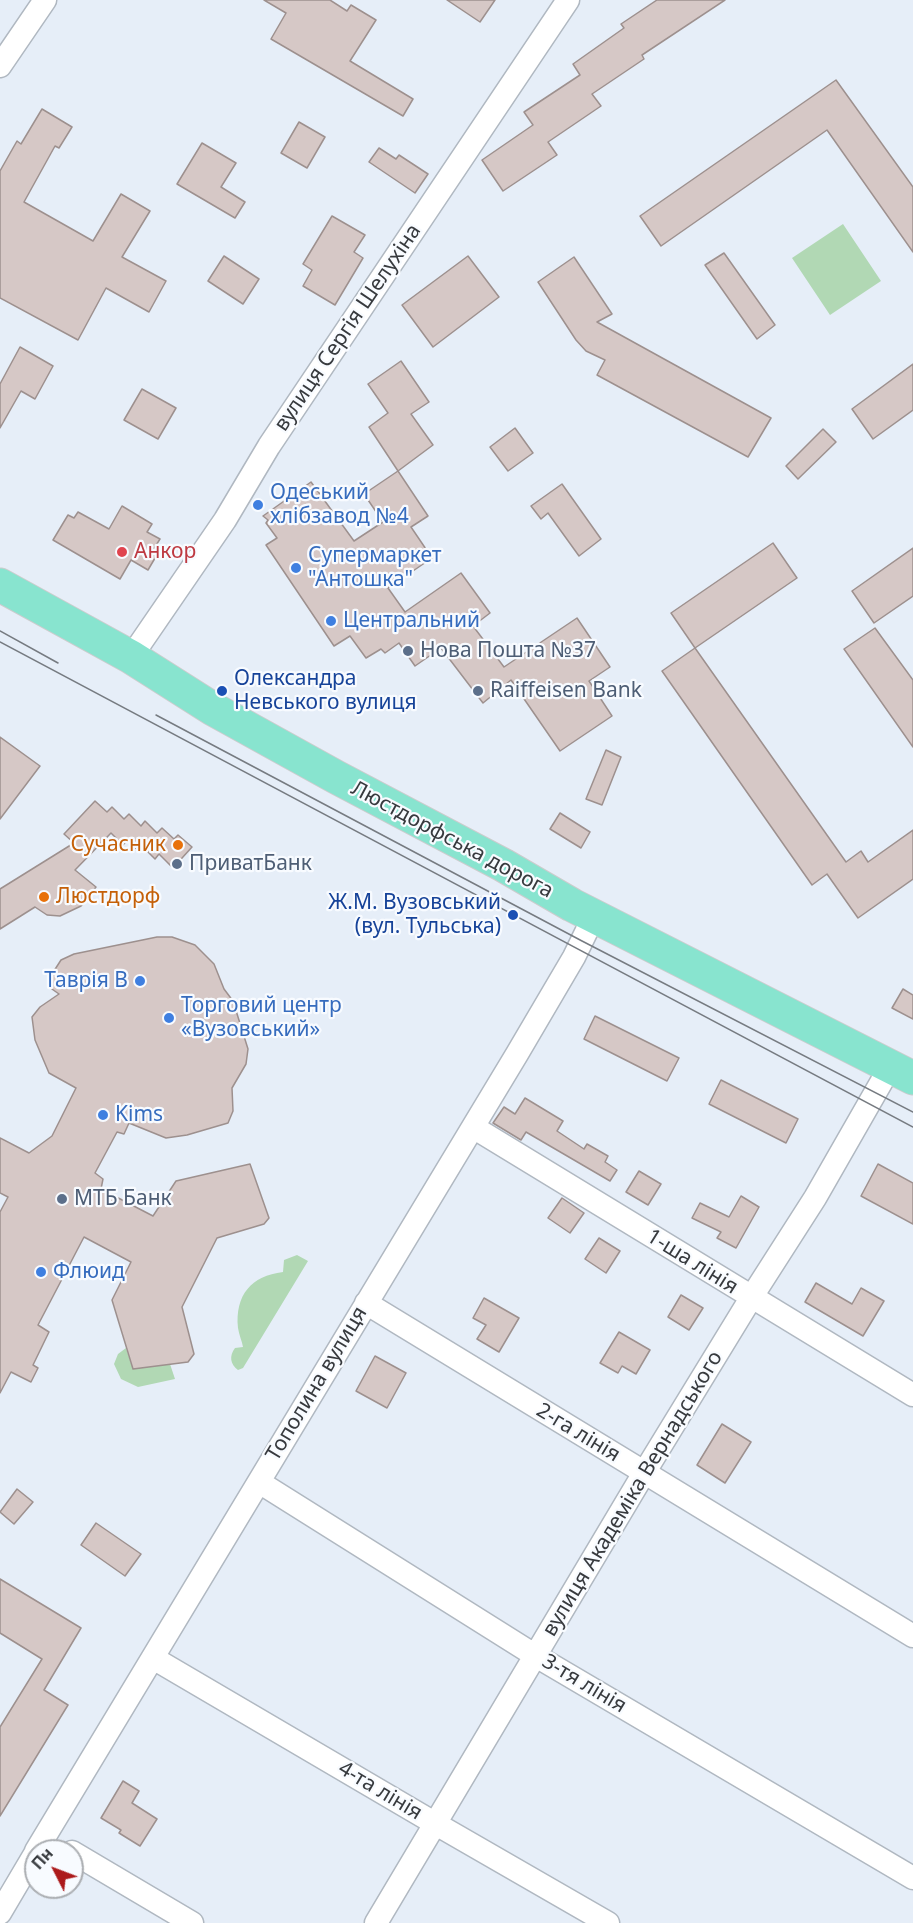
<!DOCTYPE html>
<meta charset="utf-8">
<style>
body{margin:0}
#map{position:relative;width:913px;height:1923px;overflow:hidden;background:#e6eef8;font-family:"Noto Sans",sans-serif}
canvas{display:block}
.north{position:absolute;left:24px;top:1839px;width:60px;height:60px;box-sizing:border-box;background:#f8fbff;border:2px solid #abaeb2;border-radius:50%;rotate:312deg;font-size:16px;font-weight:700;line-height:24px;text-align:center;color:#373a3e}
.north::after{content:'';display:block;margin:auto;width:21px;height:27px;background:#ac1a1b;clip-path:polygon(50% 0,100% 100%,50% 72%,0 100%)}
</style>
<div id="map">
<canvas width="913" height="1923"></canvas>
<div class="north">Пн</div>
</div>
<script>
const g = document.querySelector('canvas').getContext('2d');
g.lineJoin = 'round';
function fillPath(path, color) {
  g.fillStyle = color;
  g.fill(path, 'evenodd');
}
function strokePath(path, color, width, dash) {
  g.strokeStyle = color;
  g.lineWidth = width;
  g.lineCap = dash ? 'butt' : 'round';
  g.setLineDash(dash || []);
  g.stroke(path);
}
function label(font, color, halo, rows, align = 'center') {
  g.font = font + ' "Noto Sans",sans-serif';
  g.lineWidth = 4.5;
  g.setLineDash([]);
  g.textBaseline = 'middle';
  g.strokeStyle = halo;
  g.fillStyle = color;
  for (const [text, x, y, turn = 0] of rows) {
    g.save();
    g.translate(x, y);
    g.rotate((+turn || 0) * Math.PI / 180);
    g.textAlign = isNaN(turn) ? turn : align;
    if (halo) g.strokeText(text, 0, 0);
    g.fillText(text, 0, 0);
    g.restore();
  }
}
fillPath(new Path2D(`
 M843 224 881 281 830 315 792 258Z
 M297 1255 308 1261 243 1368 238 1370C230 1364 229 1356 235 1348L243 1347C242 1341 239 1335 238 1328 235 1295 251 1276 283 1272L284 1260Z
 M126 1348 133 1369 170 1364 175 1379 138 1387 121 1379 114 1364 118 1354Z`), '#b1d8b4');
const building = new Path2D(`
 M264 0H330L347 11 351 5 376 20 350 61 413 99 403 116 271 39 286 13Z
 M447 0H495L480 22Z
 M657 0H725L642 55 644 59 592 94 601 106 548 142 557 155 503 191 482 160 533 125 524 112 580 75 573 64 624 28 621 24Z
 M836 80 913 187V252L827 130 661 246 640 216Z
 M42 109 72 127 59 148 55 146 24 202 93 241 121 194 150 211 122 257 166 281 149 312 106 288 78 340 0 298V171L17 141 21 144Z
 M299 122 325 137 307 168 281 153Z
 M202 143 236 163 221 187 245 202 235 218 177 184Z
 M379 148 396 159 399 155 428 174 415 193 369 162Z
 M332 216 365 235 354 252 363 258 335 305 303 286 312 270 303 264Z
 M724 253 775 325 757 339 705 265Z
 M224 256 259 279 243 304 208 281Z
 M468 256 499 297 433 347 402 305Z
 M574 257 612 314 597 322 771 418 748 457 597 375 605 360 586 351 576 340 538 282Z
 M20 347 53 366 35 399 21 391 0 428V384Z
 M401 361 429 402 411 414 433 445 398 471 369 427 388 413 368 384Z
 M913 364V410L873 439 852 409Z
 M142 389 176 408 158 439 124 420Z
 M515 428 533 453 508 471 490 447Z
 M823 429 836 442 798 479 786 466Z
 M398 471 428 516 411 527 432 558 388 588 405 612 461 573 490 613 473 626 504 667 577 618 610 667 589 681 612 716 560 751 511 680 483 703 441 648 415 666 399 643 385 653 381 649 366 658 350 636 334 646 266 545 277 538 266 523 268 520 263 516 311 482 354 541 383 522 364 494Z
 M562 484 601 539 579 556 548 513 541 519 531 506Z
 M122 506 152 524 147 532 160 539 153 550 158 553 148 570 131 560 120 579 53 540 68 515 74 518 78 512 109 529Z
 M773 543 797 578 695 648 671 613Z
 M913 548V596L874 623 852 591Z
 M875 628 913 680V747L844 649Z
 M695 648 846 862 861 851 868 862 913 830V879L858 918 827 874 812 885 662 671Z
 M0 737 40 766 0 819Z
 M606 750 621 757 602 805 586 799Z
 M95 801 107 812 112 807 124 819 129 814 141 826 145 821 157 833 162 828 174 839 178 835 192 847 173 868 159 854 155 859 144 848 140 852 127 840 123 845 111 833 75 870 96 887 81 906 60 916 47 915 35 907 0 929V889L74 843 64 834Z
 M560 813 590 832 581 848 550 829Z
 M157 937H172L195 945 214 964 224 989 233 1001 248 1049 246 1064 232 1088 233 1111 228 1123 187 1135 166 1138 129 1123 124 1134 117 1132 95 1173 103 1179 101 1189 153 1216 176 1181 250 1164 269 1218 264 1224 217 1238 182 1307 194 1354 188 1362 133 1369 112 1300 131 1262 84 1237 38 1325 49 1332 33 1365 38 1368 31 1382 11 1372 0 1393V1212L8 1197 0 1193V1138L29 1153 52 1136 76 1088 49 1073 35 1040 32 1017 40 1007 59 994 49 987 52 974 61 960 74 954Z
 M903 989 913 995V1019L892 1008Z
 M595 1016 679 1058 667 1081 584 1039Z
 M721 1080 798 1119 786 1143 709 1104Z
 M525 1098 563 1121 557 1131 584 1149 587 1144 608 1156 605 1162 617 1170 610 1181 526 1132 521 1140 493 1123 504 1107 515 1114Z
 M878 1164 913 1183V1224L861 1196Z
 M639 1171 661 1184 648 1205 626 1192Z
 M741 1196 759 1207 736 1248 717 1238 721 1232 692 1218 700 1203 729 1217Z
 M562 1198 584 1213 570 1233 548 1218Z
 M599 1238 620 1251 606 1273 585 1259Z
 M816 1283 852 1304 861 1288 884 1301 863 1336 805 1302Z
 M681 1295 703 1308 689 1330 668 1317Z
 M484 1298 519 1318 499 1352 477 1339 486 1325 473 1318Z
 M619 1332 650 1350 636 1374 622 1366 618 1373 600 1363Z
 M375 1356 406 1373 387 1408 356 1391Z
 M722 1424 751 1442 725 1483 697 1465Z
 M17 1489 33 1502 14 1524 0 1512Z
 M96 1523 141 1554 125 1576 81 1545Z
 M0 1579 81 1628 44 1690 68 1705 0 1816V1727L42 1659 0 1633Z
 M123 1781 139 1791 132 1803 157 1819 140 1846 119 1833 121 1830 101 1818Z`);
fillPath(building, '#d6c8c6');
strokePath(building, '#9d908e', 1.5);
const minor = new Path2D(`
 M0 66 45 0
 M131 657 225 520 269 446 568 0
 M473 1127 913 1395
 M366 1303 913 1636
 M259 1482 536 1656 913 1878
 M153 1658 436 1824 608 1923
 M36 1851 517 1054 574 957 594 916
 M72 1852 192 1923
 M0 1913 36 1852
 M376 1923 644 1473 751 1298 815 1198 890 1067`);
const primary = new Path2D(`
 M0 585 131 657 213 709 336 777 503 865 572 905 913 1078`);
strokePath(minor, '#b0b8c1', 25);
strokePath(primary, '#cbcccd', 35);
strokePath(minor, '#fff', 22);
strokePath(primary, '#88e4cf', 33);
strokePath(new Path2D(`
 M0 631 58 663
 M0 642 913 1127
 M156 715 582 941 913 1112`), '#767b81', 1.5);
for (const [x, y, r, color] of [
 [258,505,6,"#3f7fe0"],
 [122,552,6,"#e0444e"],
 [296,568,6,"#3f7fe0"],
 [331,621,6,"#3f7fe0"],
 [408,651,6,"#5c6f8a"],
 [222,691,6,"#1a4fb4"],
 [478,691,6,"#5c6f8a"],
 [178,845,6,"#e8710a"],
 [177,864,6,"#5c6f8a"],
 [44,897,6,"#e8710a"],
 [513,915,6,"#1a4fb4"],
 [140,981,6,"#3f7fe0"],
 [169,1018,6,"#3f7fe0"],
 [103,1115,6,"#3f7fe0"],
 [62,1199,6,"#5c6f8a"],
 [41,1272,6,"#3f7fe0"]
]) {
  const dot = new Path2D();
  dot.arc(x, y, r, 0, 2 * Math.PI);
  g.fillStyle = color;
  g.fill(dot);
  strokePath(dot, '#f8fbff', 2);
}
label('21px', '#373a3e', '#f8fbff', [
 ["вулиця Сергія Шелухіна",348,328,-56],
 ["Люстдорфська дорога",452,840,28],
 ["1-ша лінія",692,1262,32],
 ["Тополина вулиця",317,1384,-59],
 ["2-га лінія",578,1433,31],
 ["вулиця Академіка Вернадського",633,1494,-59],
 ["3-тя лінія",584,1684,31],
 ["4-та лінія",380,1791,31]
]);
label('21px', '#366cbe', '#f8fbff', [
 ["Одеський",270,493],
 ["хлібзавод №4",270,517],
 ["Супермаркет",308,556],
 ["\"Антошка\"",308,580],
 ["Центральний",343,621],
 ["Таврія В",128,981,"right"],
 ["Торговий центр",181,1006],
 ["«Вузовський»",181,1030],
 ["Kims",115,1115],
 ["Флюид",53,1272]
], 'left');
label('21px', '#be3a42', '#f8fbff', [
 ["Анкор",134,552]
], 'left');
label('21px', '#4e5e75', '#f8fbff', [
 ["Нова Пошта №37",420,651],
 ["Raiffeisen Bank",490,691],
 ["ПриватБанк",189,864],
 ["МТБ Банк",74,1199]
], 'left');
label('21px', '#164399', '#f8fbff', [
 ["Олександра",234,679],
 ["Невського вулиця",234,703],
 ["Ж.М. Вузовський",501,903,"right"],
 ["(вул. Тульська)",501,927,"right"]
], 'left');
label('21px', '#c56008', '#f8fbff', [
 ["Сучасник",166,845],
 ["Люстдорф",56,897,"left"]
], 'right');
</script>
